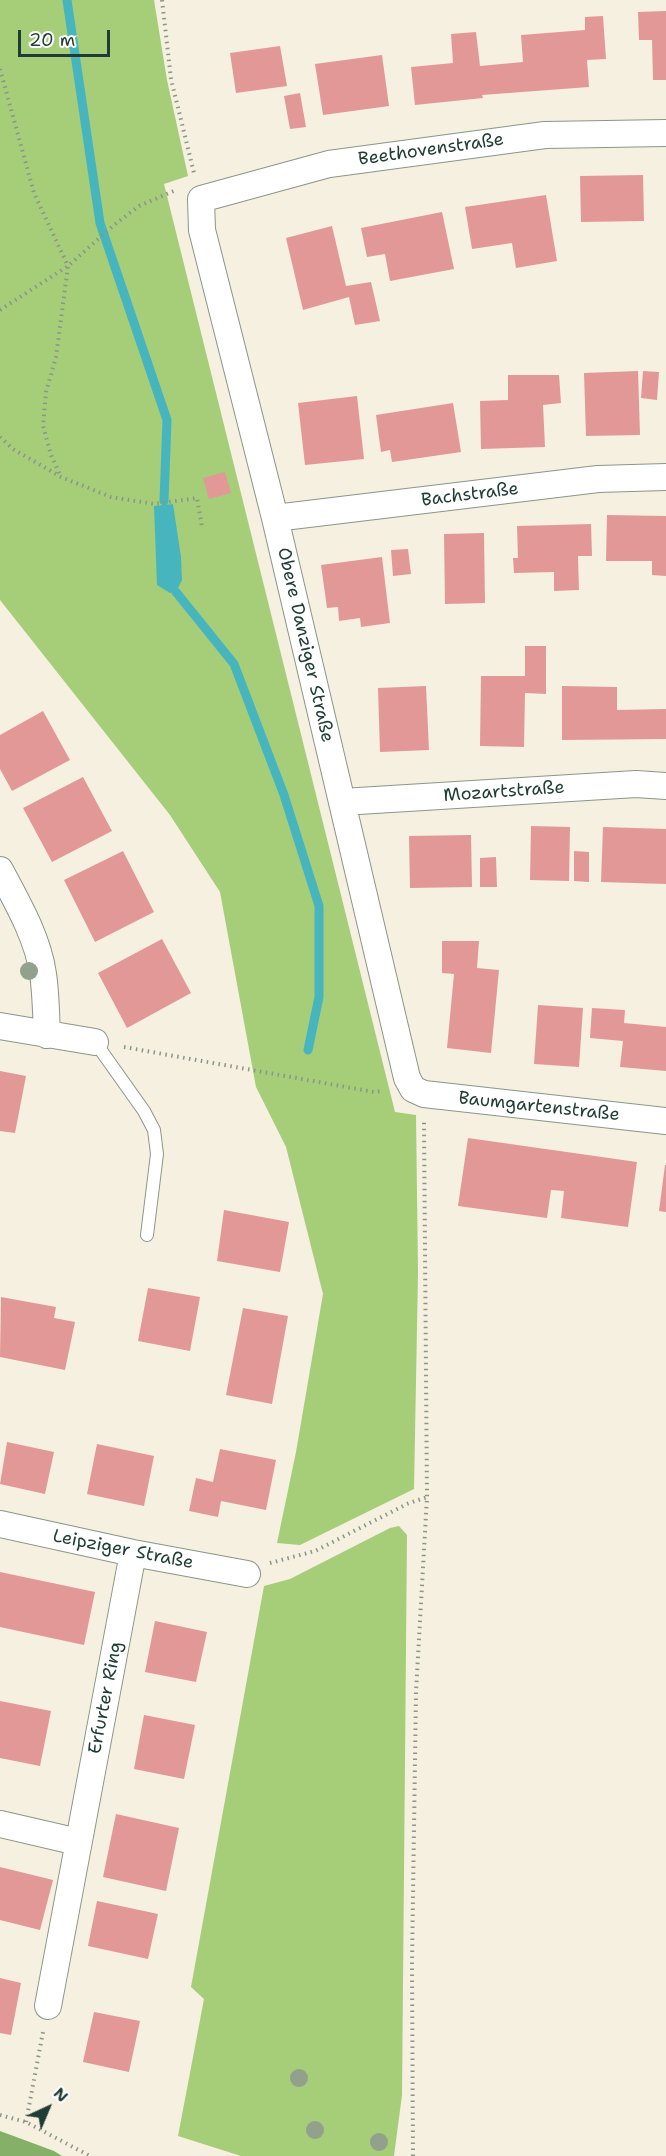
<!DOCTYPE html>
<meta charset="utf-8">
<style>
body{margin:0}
#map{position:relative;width:666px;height:2156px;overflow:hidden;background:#f5f0e0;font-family:"Shantell Sans",sans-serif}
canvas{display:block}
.north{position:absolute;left:18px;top:2078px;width:60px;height:60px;-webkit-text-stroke:4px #fff;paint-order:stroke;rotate:44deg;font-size:16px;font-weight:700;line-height:24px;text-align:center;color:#1f3d34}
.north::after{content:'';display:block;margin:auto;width:21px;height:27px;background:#1f3d34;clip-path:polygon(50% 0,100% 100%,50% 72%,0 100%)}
.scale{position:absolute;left:18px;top:30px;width:92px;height:27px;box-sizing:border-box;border:3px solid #1f3d34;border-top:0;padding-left:8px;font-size:18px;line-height:21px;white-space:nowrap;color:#1f3d34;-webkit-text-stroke:4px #fff;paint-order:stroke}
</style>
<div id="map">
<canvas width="666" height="2156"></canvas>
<div class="north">N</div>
<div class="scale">20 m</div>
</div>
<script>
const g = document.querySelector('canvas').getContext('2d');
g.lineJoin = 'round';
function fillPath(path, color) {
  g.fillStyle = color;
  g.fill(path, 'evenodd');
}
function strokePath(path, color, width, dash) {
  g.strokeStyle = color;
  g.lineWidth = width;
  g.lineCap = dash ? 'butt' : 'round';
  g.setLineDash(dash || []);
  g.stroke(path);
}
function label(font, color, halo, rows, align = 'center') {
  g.font = font + ' "Shantell Sans",sans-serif';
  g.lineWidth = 4.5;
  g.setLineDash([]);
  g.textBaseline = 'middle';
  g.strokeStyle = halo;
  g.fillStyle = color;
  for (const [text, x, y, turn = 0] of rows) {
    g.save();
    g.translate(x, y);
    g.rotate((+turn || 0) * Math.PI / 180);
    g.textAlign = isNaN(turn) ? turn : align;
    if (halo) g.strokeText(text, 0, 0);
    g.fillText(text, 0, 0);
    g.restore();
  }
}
fillPath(new Path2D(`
 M0 0H154L167 80 188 176 164 184 395 1112 416 1115 418 1273 414 1489 300 1545 277 1543 296 1452 323 1294 286 1147 256 1087 220 892 170 815 0 600Z
 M399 1526 407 1535 402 2095 394 2156H241L178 2136 204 1999 191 1987 264 1586 290 1579 390 1528Z`), '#a6cd78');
fillPath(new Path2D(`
 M0 2131 54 2151 62 2156H0Z`), '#84b068');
fillPath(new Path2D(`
 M173 504 181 557 182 580 176 592 170 593 157 585 154 506Z`), '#46b5be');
strokePath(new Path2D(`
 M67 0 100 223 167 420 164 501
 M176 592 234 664 284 795 319 906V997L308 1050`), '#46b5be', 9);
fillPath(new Path2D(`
 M666 11V80H653L652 40H639L638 12Z
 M603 16 606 59 587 60 589 87 482 95 483 98 415 105 411 67 453 63 451 34 476 32 480 66 523 62 521 35 585 30V17Z
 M280 46 287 86 236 93 230 53Z
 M382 55 389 106 323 115 315 64Z
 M300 93 306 127 290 129 284 96Z
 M643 175 644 221 581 222 580 176Z
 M546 195 557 261 516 268 512 243 472 249 465 207Z
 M442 212 454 269 390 281 385 254 367 257 361 228Z
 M332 226 346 286 371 282 380 321 355 325 349 297 303 310 286 238Z
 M638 371 640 435 586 436 584 373Z
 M643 371 659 372 657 400 641 398Z
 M508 375H559L561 403 543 405 545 447 481 449 480 401 508 400Z
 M357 396 364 459 305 465 298 403Z
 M453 403 461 452 392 462 390 450 381 452 376 415Z
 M225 472 231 493 209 499 203 478Z
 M607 515 666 516V576L652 575V561H606Z
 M591 524 592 556H578L579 590 554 591V572L514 573 513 558H518L517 526Z
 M484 533 485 603 445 604 444 534Z
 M408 549 411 574 393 576 391 550Z
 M382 557 390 623 361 627 360 618 339 621 338 607 327 608 321 565Z
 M525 646H546V694L525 693 524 747 480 746 481 676H525Z
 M426 686 429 750 380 752 378 688Z
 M562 686 617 687V710L666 709V739L562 740Z
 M43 711 70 760 12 791 0 769V735Z
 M83 777 112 831 52 862 23 808Z
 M531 826 570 827 569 881 530 880Z
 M603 827 666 829V884L601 882Z
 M471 835 472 887 410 888 409 836Z
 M123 851 154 912 95 942 64 880Z
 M574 851 589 852V882L574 881Z
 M496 857 497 887H480V858Z
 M162 939 191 993 127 1028 98 973Z
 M442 941H479L477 968 499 970 491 1053 447 1048 454 974 442 973Z
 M538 1005 583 1008 579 1067 534 1064Z
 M592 1008 625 1010 624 1023 666 1027V1071L620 1067 623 1041 590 1038Z
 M0 1071 26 1076 15 1133 0 1131Z
 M468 1138 637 1162 628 1227 561 1218 564 1191 551 1190 547 1218 458 1206Z
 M665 1165H666V1212L659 1211Z
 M224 1210 289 1222 280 1272 217 1261Z
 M148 1288 200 1297 190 1351 138 1341Z
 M1 1297 56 1307 54 1318 75 1322 65 1370 0 1357Z
 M243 1308 288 1316 272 1404 226 1395Z
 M7 1442 54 1452 45 1494 0 1484Z
 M97 1444 154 1456 144 1506 87 1494Z
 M220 1449 276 1460 266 1510 221 1501 218 1517 189 1511 196 1478 213 1482Z
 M0 1572 95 1592 84 1645 0 1627Z
 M155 1621 207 1632 196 1682 145 1672Z
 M0 1701 51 1711 40 1766 0 1758Z
 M144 1715 195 1725 184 1779 134 1769Z
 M116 1814 179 1828 166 1891 103 1877Z
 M0 1867 53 1880 40 1930 0 1920Z
 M97 1901 158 1914 148 1959 88 1946Z
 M0 1978 21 1983 11 2035 0 2033Z
 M94 2012 140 2021 129 2072 83 2062Z`), '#e29897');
const lane = new Path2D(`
 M95 1042 144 1111 154 1130 157 1154 147 1235`);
const street = new Path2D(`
 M666 133 545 135 329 164 201 199 202 230 275 518 407 1078 413 1089 424 1094 666 1121
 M275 518 598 479 666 477
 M342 802 636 784 666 786
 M0 870C17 902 38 938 43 974 46 994 46 1015 47 1035
 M0 1026 95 1042
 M0 1524 133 1553 247 1574
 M0 1824 78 1842
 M48 2006 133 1553`);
strokePath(lane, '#8a968a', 14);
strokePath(street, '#8a968a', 28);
strokePath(new Path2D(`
 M162 0 171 79 194 173
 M0 69 34 193 68 266 56 357 46 392 43 426 51 455 61 477
 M0 310 68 266 114 225 139 206 176 190
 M0 437 13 449 61 477 111 497 154 504 197 498 202 527
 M124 1047 374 1092 383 1091
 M270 1563 315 1551 407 1504 427 1497
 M0 2115 26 2122 90 2156
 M26 2122 43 2032
 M413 2156 412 1965 416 1692 427 1497 424 1122`), '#8a968a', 4, [1.5, 4.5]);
strokePath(lane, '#fff', 12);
strokePath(street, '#fff', 26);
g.fillStyle = '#92a18b';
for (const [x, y] of [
 [29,971],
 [299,2078],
 [315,2130],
 [379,2142]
]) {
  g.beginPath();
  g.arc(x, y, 9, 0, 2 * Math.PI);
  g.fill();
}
label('18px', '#1f3d34', '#fff', [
 ["Beethovenstraße",431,150,-8],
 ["Bachstraße",470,495,-7],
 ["Obere Danziger Straße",305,645,77],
 ["Mozartstraße",504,792,-4],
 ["Baumgartenstraße",539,1107,6],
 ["Leipziger Straße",123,1550,11],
 ["Erfurter Ring",106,1698,-79]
]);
</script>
